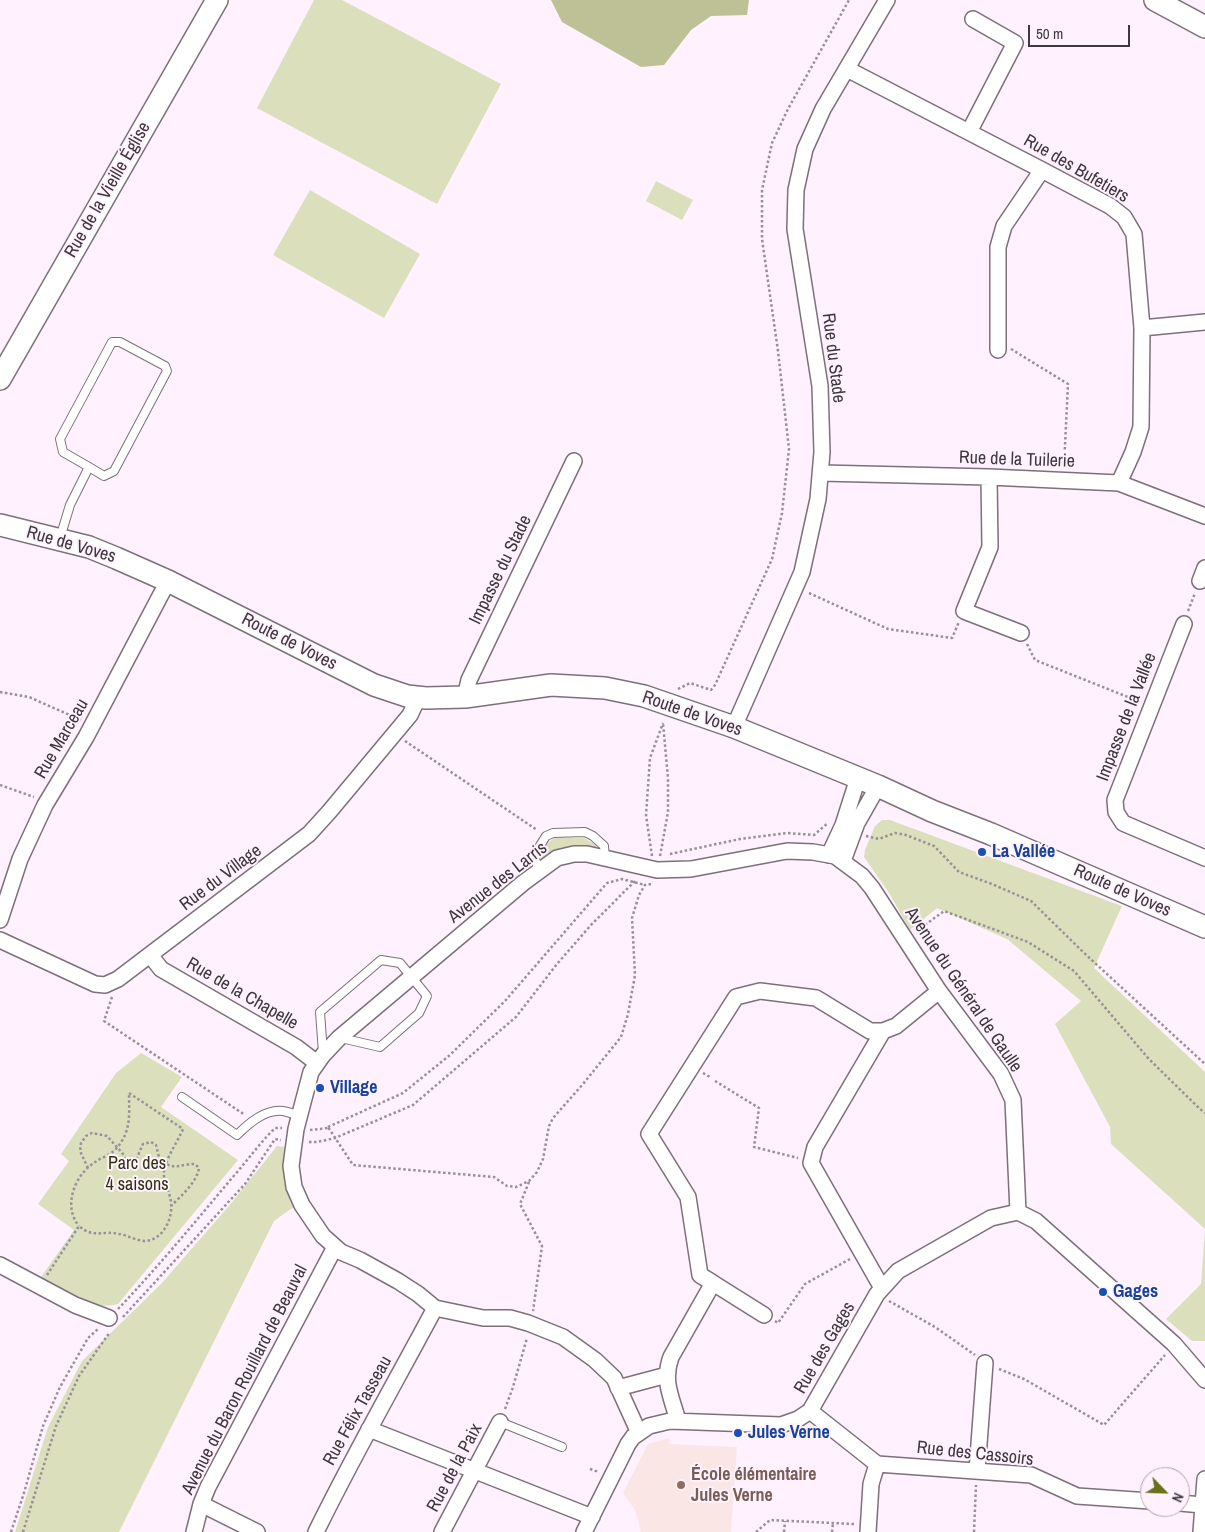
<!DOCTYPE html>
<meta charset="utf-8">
<style>
body{margin:0}
#map{position:relative;width:1205px;height:1532px;overflow:hidden;background:#fff1fd;font-family:"Archivo Narrow",sans-serif}
canvas{display:block}
.north{position:absolute;left:1140px;top:1467px;width:50px;height:50px;box-sizing:border-box;background:#fff1fd;border:1px solid #b1a7b0;border-radius:50%;rotate:114deg;font-size:14px;font-weight:700;line-height:20px;text-align:center;color:#3d383d}
.north::after{content:'';display:block;margin:auto;width:18px;height:22px;background:#6a7119;clip-path:polygon(50% 0,100% 100%,50% 72%,0 100%)}
.scale{position:absolute;left:1028px;top:25px;width:102px;height:22px;box-sizing:border-box;border:2px solid #3d383d;border-top:0;padding-left:6px;font-size:15px;line-height:18px;white-space:nowrap;color:#3d383d;-webkit-text-stroke:4px #fff1fd;paint-order:stroke}
</style>
<div id="map">
<canvas width="1205" height="1532"></canvas>
<div class="north">N</div>
<div class="scale">50 m</div>
</div>
<script>
const g = document.querySelector('canvas').getContext('2d');
g.lineJoin = 'round';
function fillPath(path, color) {
  g.fillStyle = color;
  g.fill(path, 'evenodd');
}
function strokePath(path, color, width, dash) {
  g.strokeStyle = color;
  g.lineWidth = width;
  g.lineCap = dash ? 'butt' : 'round';
  g.setLineDash(dash || []);
  g.stroke(path);
}
function label(font, color, halo, rows, align = 'center') {
  g.font = font + ' "Archivo Narrow",sans-serif';
  g.lineWidth = 4;
  g.setLineDash([]);
  g.textBaseline = 'middle';
  g.strokeStyle = halo;
  g.fillStyle = color;
  for (const [text, x, y, turn = 0] of rows) {
    g.save();
    g.translate(x, y);
    g.rotate((+turn || 0) * Math.PI / 180);
    g.textAlign = isNaN(turn) ? turn : align;
    if (halo) g.strokeText(text, 0, 0);
    g.fillText(text, 0, 0);
    g.restore();
  }
}
fillPath(new Path2D(`
 M669 1438 670 1444 737 1447 731 1532H641L635 1510 623 1493 648 1444Z`), '#fbe6e6');
fillPath(new Path2D(`
 M314 0H342L501 84 437 204 257 108Z
 M656 181 693 200 682 220 646 201Z
 M310 190 420 254 384 318 273 255Z
 M882 820H890L1122 906 1094 968 1205 1072V1341H1192L1166 1319 1201 1284 1205 1229 1111 1144 1110 1127 1055 1024 1081 1001 1007 939 937 908 910 930 889 893 864 857 865 850 875 826Z
 M554 838H584L596 845V848L575 847 555 851 539 860C539 850 547 843 554 838Z
 M141 1053 182 1077 161 1107 238 1160 118 1304C90 1311 63 1293 39 1280L74 1230 38 1204 69 1161 61 1154 116 1073Z
 M277 1146 285 1147V1175L295 1206 274 1221 119 1532H15L48 1427 82 1361 161 1284 228 1207Z`), '#dcdfbc');
fillPath(new Path2D(`
 M551 0H749L747 15 711 16 691 30 664 65 641 67 562 22Z`), '#bdc195');
const lane = new Path2D(`
 M60 538 70 505 89 467 104 476 114 471 167 371 165 366 120 342H112L60 439 63 452 89 467
 M539 871 535 859 536 852 546 836 553 833 585 832 593 836 604 846 605 858
 M323 1053 320 1012 381 960 400 963 427 996 419 1013 380 1047 341 1038
 M182 1097 237 1135C249 1123 265 1109 283 1111 289 1112 294 1114 299 1116
 M500 1422 562 1447`);
const street = new Path2D(`
 M847 69 1042 170 1110 206 1124 217 1134 234 1142 328 1141 427 1133 452 1119 483
 M969 132 1015 43 973 19
 M1142 328 1205 322
 M998 350V247L1004 226 1042 170
 M821 473 989 477 1119 483 1205 516
 M989 477 990 547 964 611 1021 633
 M1200 581 1205 568
 M1184 624 1115 800 1116 812 1123 823 1205 858
 M465 697 469 680 574 461
 M734 727 802 572 818 499 822 452 820 386 795 229 796 190 805 149 823 109 887 0
 M829 855 843 825 858 778
 M843 861 857 823 878 786
 M0 920 20 859 45 805 86 737 168 581
 M0 940 95 984 105 985 118 979 309 834 329 812 410 715 418 698
 M150 955 161 969 296 1047 317 1063
 M1018 1212 1036 1221 1174 1344 1205 1380
 M0 1265 75 1305 109 1318
 M713 1283 764 1315
 M882 1288 811 1163 815 1147 883 1031
 M618 1388 667 1375
 M810 1411 877 1464 1031 1475 1077 1496 1150 1501
 M678 1421C672 1398 662 1381 671 1357L713 1283 700 1275 688 1197 649 1134 736 997 760 991 816 998 870 1031H883L896 1026 939 991
 M369 1429 592 1517
 M639 1433 614 1378 595 1360 563 1337 528 1323 510 1318H483L435 1308 418 1294 398 1281 360 1260 341 1252 323 1236 302 1205 294 1187 291 1166 296 1129 311 1072 323 1055 339 1038 523 883 557 858 574 854H587L657 870 691 869 787 851 813 852 835 856 862 876 872 888 939 991 1001 1074 1013 1100 1018 1212
 M977 1471 985 1363
 M1180 1503 1202 1505
 M201 1504 257 1532
 M194 1532 201 1504 208 1487 335 1247
 M316 1532C353 1456 395 1383 435 1308
 M442 1532 500 1422
 M584 1532 628 1444 633 1437 649 1426 670 1421 781 1425 798 1419 810 1411 877 1294 898 1271 991 1218 1018 1212
 M868 1532 871 1484 877 1464
 M1201 1532 1205 1479`);
const secondary = new Path2D(`
 M1155 0 1205 27
 M0 379 217 0
 M0 525 89 547 116 558 168 581 374 685 407 696 426 698 465 697 551 685 605 688 644 696 734 727 878 786 932 811 991 834 1205 927`);
strokePath(lane, '#7c707b', 10);
strokePath(street, '#7c707b', 18);
strokePath(secondary, '#7c707b', 24);
strokePath(new Path2D(`
 M1011 349 1068 384 1064 466
 M809 593 888 629 952 638 959 622
 M1188 611 1195 593
 M1027 644 1035 660 1138 701
 M678 689 690 683 711 690 715 685 772 559 782 513 789 449 778 351 762 239V190L772 143 788 109 849 0
 M0 692 29 697 81 720
 M405 741 537 830
 M0 785 34 797
 M866 836 879 839 895 833 906 835 934 846 959 872 992 884 1031 901 1083 952 1205 1064
 M670 854 740 839 787 833 814 835 828 823
 M652 856 646 815 650 758 663 723
 M660 856 668 812V778L663 723
 M917 931 944 911 1028 942 1074 971 1148 1058 1200 1109 1205 1113
 M112 997 104 1021 245 1115
 M703 1073 710 1077
 M715 1081 759 1108 754 1147 798 1158
 M328 1127 403 1093 450 1055 505 1001 607 883 622 879 645 885
 M310 1130 328 1128V1127L353 1165 494 1177 507 1186 516 1187 529 1181 537 1172 543 1159 549 1126 553 1118 583 1084 621 1037 628 1014 635 975 632 918 639 895 645 885 651 884
 M309 1142H317L335 1138 413 1105 516 1017 557 964 591 925 636 880
 M88 1168 80 1151 81 1143 86 1136 92 1133 107 1136 124 1155 126 1160 130 1162 136 1160 143 1144 151 1142 156 1145 160 1161C178 1171 178 1164 195 1164L199 1168C197 1182 181 1196 171 1206
 M529 1182 520 1204 542 1246 533 1311
 M47 1275 79 1226C94 1239 103 1230 119 1234 127 1235 137 1241 145 1241 165 1240 175 1214 170 1197 168 1188 163 1180 164 1171 167 1156 177 1143 183 1129L129 1093C129 1108 131 1125 123 1139 113 1157 105 1154 91 1165 74 1178 63 1207 79 1226
 M889 1301 935 1327 975 1355
 M118 1309C158 1267 195 1222 232 1178 247 1161 259 1144 275 1128H282
 M123 1317 245 1184 275 1139 281 1140
 M775 1321 778 1323 805 1284 850 1259
 M999 1369 1024 1379 1104 1425 1165 1355
 M505 1409 513 1387 527 1338
 M590 1469 599 1472
 M11 1532 24 1493 43 1426 60 1387 88 1338 98 1329
 M23 1532 56 1426 79 1376 110 1332
 M756 1532 770 1520 854 1524
 M784 1532 785 1521
 M832 1532 833 1523
 M974 1532 976 1485`), '#988f97', 2.5, [2.5, 2.5]);
strokePath(lane, '#fff', 8);
strokePath(street, '#fff', 15);
strokePath(secondary, '#fff', 21);
for (const [x, y, r, color] of [
 [982,852,5,"#1a4fb4"],
 [320,1088,5,"#1a4fb4"],
 [1103,1292,5,"#1a4fb4"],
 [738,1433,5,"#1a4fb4"],
 [681,1485,5,"#8d6e63"]
]) {
  const dot = new Path2D();
  dot.arc(x, y, r, 0, 2 * Math.PI);
  g.fillStyle = color;
  g.fill(dot);
  strokePath(dot, '#fff1fd', 2);
}
label('18px', '#3d383d', '#fff1fd', [
 ["Rue des Bufetiers",1076,169,30],
 ["Rue de la Vieille Église",108,190,-60],
 ["Rue du Stade",833,358,83],
 ["Rue de la Tuilerie",1017,460,2],
 ["Rue de Voves",71,545,16],
 ["Impasse du Stade",501,570,-64],
 ["Route de Voves",289,642,27],
 ["Route de Voves",692,714,19],
 ["Impasse de la Vallée",1127,717,-69],
 ["Rue Marceau",62,739,-60],
 ["Rue du Village",221,878,-37],
 ["Avenue des Larris",498,883,-38],
 ["Route de Voves",1122,891,24],
 ["Avenue du Général de Gaulle",963,990,56],
 ["Rue de la Chapelle",242,994,30],
 ["Rue des Gages",825,1348,-60],
 ["Avenue du Baron Rouillard de Beauval",245,1380,-63],
 ["Rue Félix Tasseau",358,1411,-61],
 ["Rue des Cassoirs",975,1454,6],
 ["Rue de la Paix",455,1468,-62]
]);
label('bold 18px', '#164399', '#fff1fd', [
 ["La Vallée",992,852],
 ["Village",330,1088],
 ["Gages",1113,1292],
 ["Jules Verne",748,1433]
], 'left');
label('18px', '#30310e', '#fff1fd', [
 ["Parc des",137,1164],
 ["4 saisons",137,1185]
]);
label('bold 18px', '#785e54', '#fff1fd', [
 ["École élémentaire",691,1475],
 ["Jules Verne",691,1496]
], 'left');
</script>
